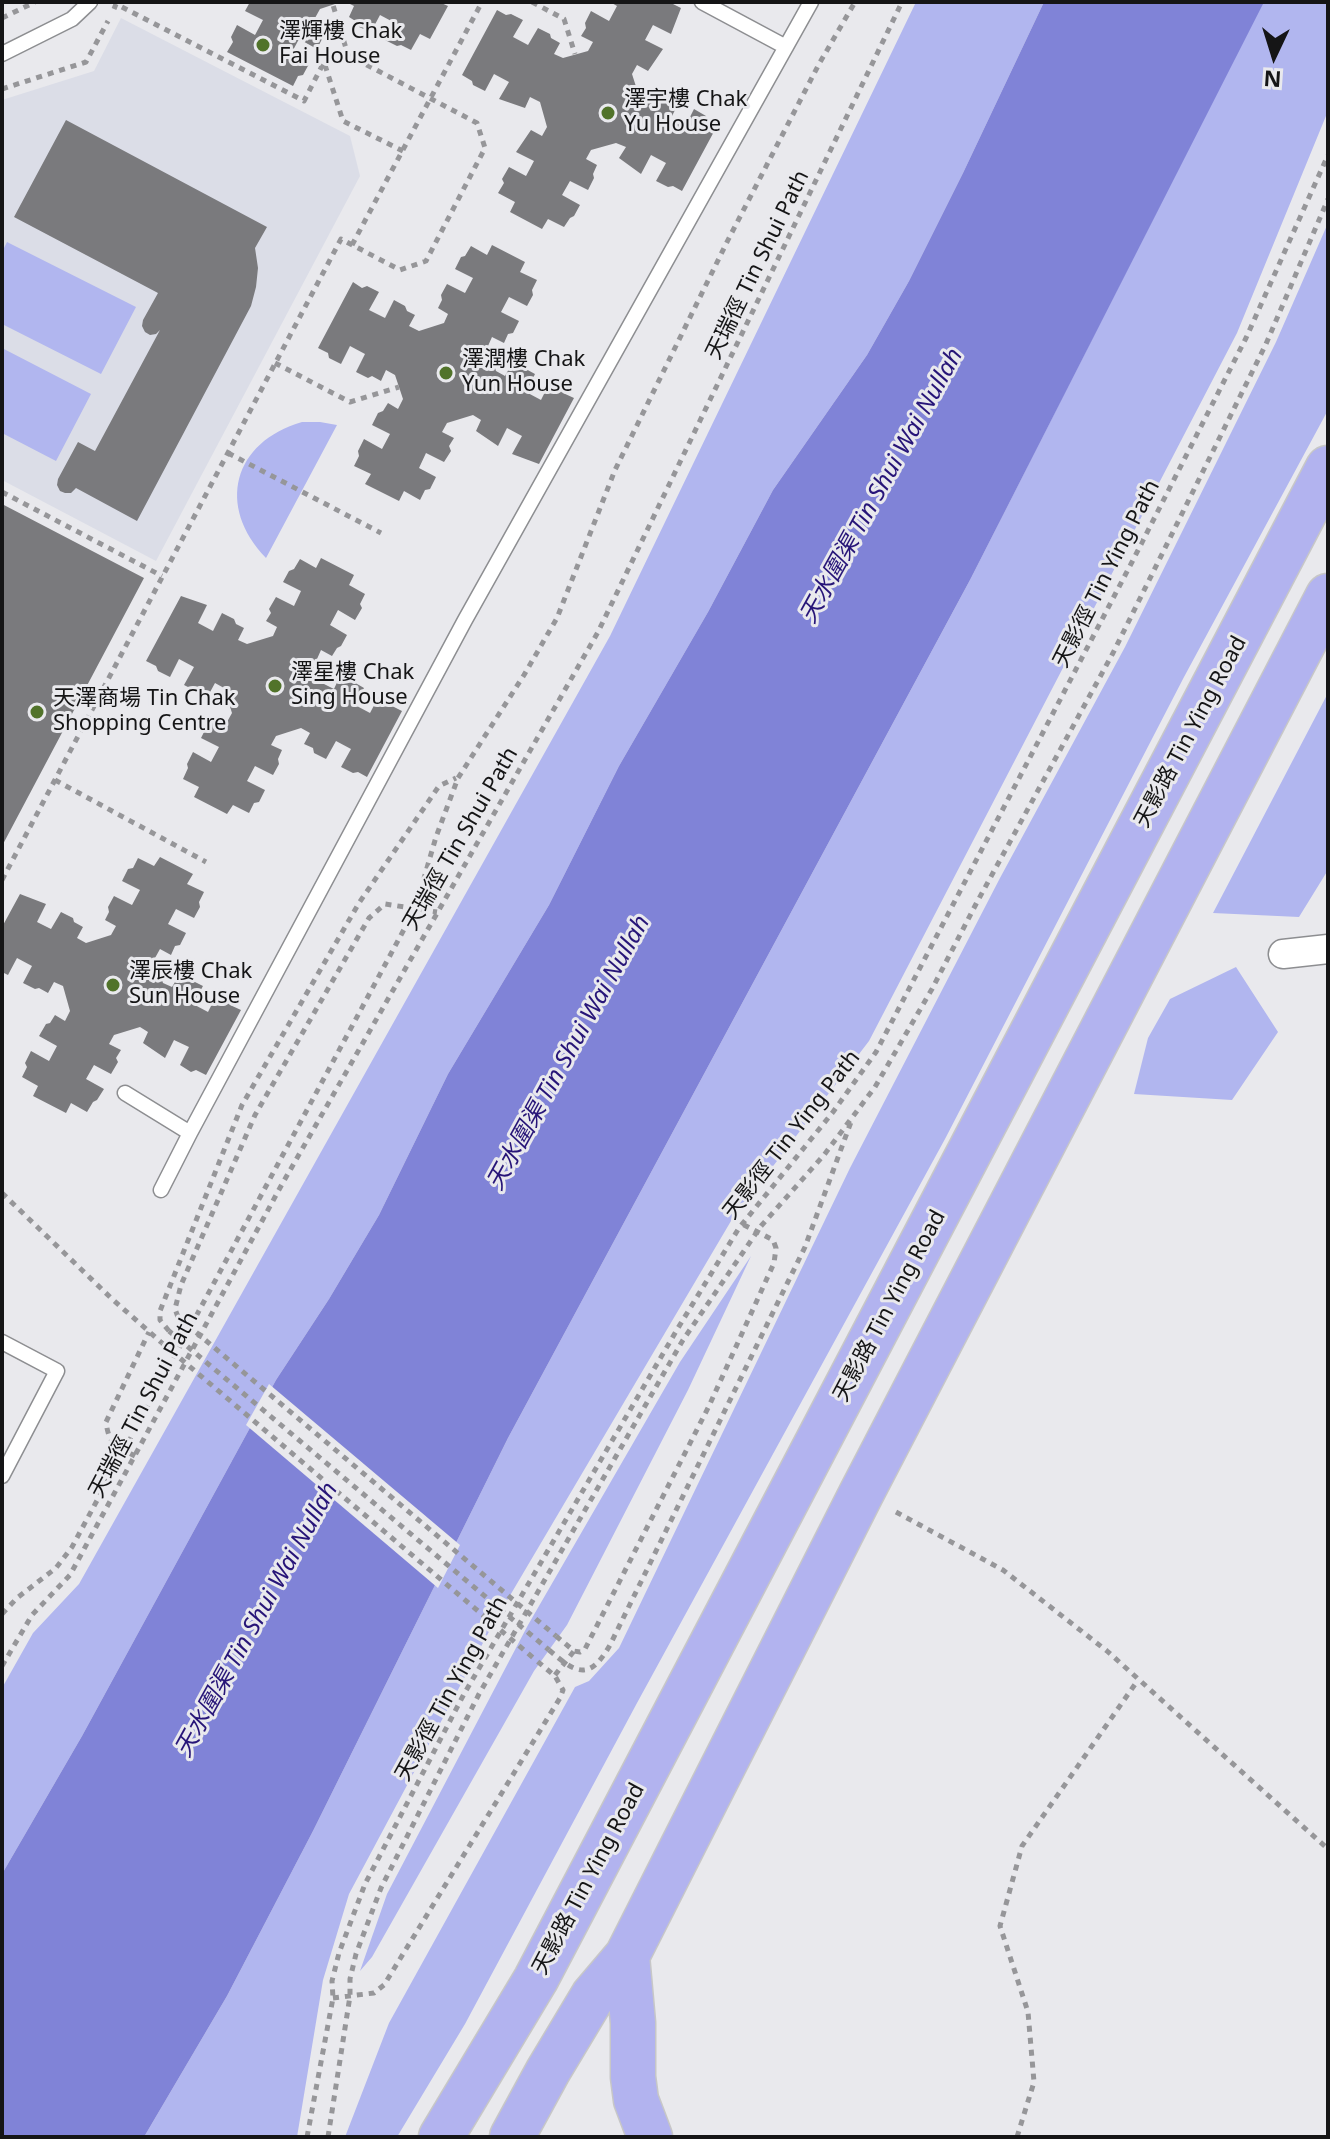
<!DOCTYPE html>
<meta charset="utf-8">
<style>
body{margin:0}
#map{position:relative;width:1330px;height:2139px;overflow:hidden;background:#e9e9ed;font-family:"Noto Sans",sans-serif}
canvas{display:block}
.frame{position:absolute;inset:0;border:4px solid #151516;pointer-events:none}
.north{position:absolute;left:1234px;top:16px;width:80px;height:80px;-webkit-text-stroke:6px #e9e9ed;paint-order:stroke;rotate:184deg;font-size:22px;font-weight:700;line-height:32px;text-align:center;color:#151516}
.north::after{content:'';display:block;margin:auto;width:28px;height:36px;background:#151516;clip-path:polygon(50% 0,100% 100%,50% 72%,0 100%)}
</style>
<div id="map">
<canvas width="1330" height="2139"></canvas>
<div class="frame"></div>
<div class="north">N</div>
</div>
<script>
const g = document.querySelector('canvas').getContext('2d');
g.lineJoin = 'round';
function fillPath(path, color) {
  g.fillStyle = color;
  g.fill(path, 'evenodd');
}
function strokePath(path, color, width, dash) {
  g.strokeStyle = color;
  g.lineWidth = width;
  g.lineCap = dash ? 'butt' : 'round';
  g.setLineDash(dash || []);
  g.stroke(path);
}
function label(font, color, halo, rows, align = 'center') {
  g.font = font + ' "Noto Sans","Noto Sans SC",sans-serif';
  g.lineWidth = 6;
  g.setLineDash([]);
  g.textBaseline = 'middle';
  g.strokeStyle = halo;
  g.fillStyle = color;
  for (const [text, x, y, turn = 0] of rows) {
    g.save();
    g.translate(x, y);
    g.rotate((+turn || 0) * Math.PI / 180);
    g.textAlign = isNaN(turn) ? turn : align;
    if (halo) g.strokeText(text, 0, 0);
    g.fillText(text, 0, 0);
    g.restore();
  }
}
fillPath(new Path2D(`
 M121 18 350 136 360 176 156 561 2 480V100L94 71Z`), '#dbdde7');
fillPath(new Path2D(`
 M916 2H1044L963 173 909 281 867 355 773 490 708 612 619 766 549 905 448 1074 379 1215 329 1299 276 1380 82 1736 2 1874V1688L33 1633 79 1584 610 636Z
 M1263 2H1328V111L1237 333 869 1041 731 1221 492 1626 349 1894 323 1980 297 2137H144L227 1996 313 1831 508 1438 970 580Z
 M1328 223V410L1184 677 945 1139 637 1703 465 2024 397 2137H345L389 2023 575 1687 589 1681 619 1648 850 1168 1000 878 1125 647 1276 342Z
 M7 242 136 307 101 374 2 324V252Z
 M2 348 91 394 56 461 2 433Z
 M302 422H320L337 425 266 558C216 506 233 442 302 422Z
 M1328 693V870L1299 917 1213 913Z
 M1236 967 1278 1032 1232 1100 1134 1094 1148 1038 1170 999Z
 M751 1256 688 1390 567 1625 534 1671 372 1957 360 1971 387 1894 528 1625 680 1362Z`), '#b1b6ef');
fillPath(new Path2D(`
 M1044 2H1264L970 580 508 1438 313 1831 227 1996 144 2137H2V1874L82 1736 276 1380 329 1299 379 1215 448 1074 549 905 619 766 708 612 773 490 867 355 909 281 963 173Z`), '#8083d7');
fillPath(new Path2D(`
 M269 1384 460 1545 438 1588 246 1425Z`), '#e9e9ed');
fillPath(new Path2D(`
 M250 2H341L320 9 315 18 326 24 322 33 323 37 317 49 299 39 291 54 309 64 303 75 298 76 293 86 227 52 233 42 231 37 237 25 255 35 263 20 245 11Z
 M346 2H439L448 6 430 39 420 34 411 50 401 45 397 46 385 40 395 23 380 15 371 32 359 27 357 22 349 17 354 6Z
 M610 2H669L681 8 671 34 653 25 645 40 663 49 648 71 637 65 632 74 640 99 649 103 654 93 663 97 667 95 679 102 670 120 685 127 694 109 706 116 707 121 717 126 682 191 673 186 668 187 656 181 666 163 651 155 641 174 619 158 626 147 616 143 591 150 586 159 597 165 593 174 594 178 588 190 570 181 562 195 580 205 574 216 570 218 564 227 548 219 542 229 510 212 515 202 498 193 504 183 502 179 509 167 526 176 534 161 516 152 531 130 542 136 547 127 540 102 530 97 525 108 499 99 509 82 494 74 485 91 473 85 472 81 462 75 497 10 506 15 511 14 523 20 513 37 528 45 538 28 550 34 551 38 560 43 554 54 563 58 588 51 593 42 581 36 586 28 585 23 591 11 609 21 617 6Z
 M66 120 267 227 255 248 258 268 256 287 251 306 137 521 76 488 71 493H65L60 491 57 485 58 479 78 442 95 451 160 330 156 334 150 335 145 332 142 326 143 320 158 293 14 217Z
 M492 245 525 262 520 272 537 280 532 290 533 295 527 306 509 297 501 312 519 321 513 333 508 334 504 343 492 337 488 346 496 371 505 376 511 365 519 369 524 368 535 374 526 392 541 400 550 382 562 388 563 393 574 398 539 464 512 454 522 436 507 428 498 446 476 431 481 420 473 415 447 423 442 432 454 438 449 446 451 451 444 462 426 453 419 468 436 477 430 489 425 490 420 500 404 491 399 501 365 484 371 474 354 466 359 456 358 451 364 439 382 449 390 434 372 425 378 413 383 411 388 403 398 409 403 399 395 375 386 370 381 381 372 376 368 378 356 372 365 354 350 346 341 364 329 358 328 353 318 348 353 282 362 288 367 286 379 292 369 310 385 318 394 300 405 306 407 311 415 315 409 326 419 331 444 323 448 314 438 308 442 300 441 295 447 284 465 293 473 278 455 269 461 257 465 256 471 246 487 255Z
 M2 504 144 578 2 846Z
 M321 558 354 575 349 585 365 594 360 604 362 608 355 620 338 610 330 625 347 635 341 646 337 648 332 656 321 650 317 659 324 684 334 689 339 678 348 683 352 681 364 688 355 705 370 713 379 696 391 702 392 706 402 711 367 777 358 772 353 773 341 767 351 749 336 741 326 759 314 753 313 748 304 744 310 733 301 728 276 736 271 745 282 750 278 759 279 764 273 775 255 766 247 781 265 790 259 802 254 803 249 813 233 805 227 814 194 797 199 787 183 779 188 768 187 764 193 752 211 762 219 747 201 738 207 726 212 724 216 716 227 722 232 713 224 688 215 683 209 694 201 689 196 691 184 685 194 667 179 659 170 677 158 671 156 666 146 661 181 596 207 605 198 623 213 631 222 613 234 619 236 624 244 628 238 640 247 644 273 636 277 627 266 621 271 613 269 609 276 597 294 606 301 591 283 582 289 571 294 569 300 559 316 568Z
 M160 857 193 874 187 884 204 892 199 902 200 907 194 918 176 909 168 924 186 933 180 945 175 946 171 955 160 949 155 958 163 983 172 987 178 977 186 981 191 980 203 986 193 1004 208 1012 217 994 229 1000 230 1005 241 1010 206 1075 196 1070 191 1072 180 1065 189 1047 174 1040 165 1058 143 1043 148 1032 140 1027 114 1035 109 1044 121 1050 116 1058 118 1062 111 1074 94 1065 86 1079 104 1089 97 1100 93 1102 87 1112 71 1103 66 1113 33 1096 38 1086 22 1077 27 1067 25 1063 31 1051 49 1061 57 1046 39 1036 46 1024 50 1023 55 1015 65 1021 70 1011 63 986 54 982 48 993 39 988 35 989 23 983 32 966 17 958 8 975 2 972V927L20 894 46 904 37 922 51 929 61 912 73 918 74 922 83 927 77 938 86 943 111 935 116 926 105 920 109 912 108 907 114 896 132 905 140 890 122 881 128 869 133 868 138 858 154 866Z`), '#7a7a7d');
const lane = new Path2D(`
 M702 2 786 47
 M2 54 72 19 90 2
 M125 1093 190 1133
 M161 1190 190 1133 465 620 811 2
 M2 1342 57 1371 2 1476`);
const street = new Path2D(`
 M1283 954 1328 949`);
const primary = new Path2D(`
 M627 1956 633 2023V2077L636 2100 650 2137
 M441 2137 536 1979 557 1939 1328 468
 M512 2137 548 2071 593 1996 627 1956 861 1494 1328 596`);
strokePath(lane, '#8d8e91', 17);
strokePath(street, '#8d8e91', 31);
strokePath(primary, '#c7c7c7', 47);
strokePath(new Path2D(`
 M532 2 564 19 575 54
 M114 9 116 4 304 101 324 62 343 121 403 151
 M2 18 35 2
 M2 89 86 62 108 21
 M352 245 482 2
 M275 363 350 402 399 387
 M228 453 381 533
 M2 492 162 576
 M55 780 206 862
 M2 880 341 239 400 270 426 261 485 148 477 123 348 55 333 5
 M2 1193 111 1298 162 1343
 M178 1317 175 1309 181 1285 255 1115 369 918 385 904 437 912
 M169 1331 160 1320V1311L242 1105 359 903 439 786 456 778
 M135 1456C116 1446 109 1445 106 1422L149 1332
 M896 1512 1003 1570 1107 1651 1328 1849
 M2 1614 17 1598 56 1568 72 1547 415 909 436 837 458 778 524 675 557 618 615 470 728 240 819 64 855 2
 M556 1636 574 1651 580 1652 585 1649 709 1406 774 1263 776 1248 773 1240 742 1224
 M549 1650C576 1673 589 1682 610 1645L805 1247 851 1122
 M2 1666 32 1615 70 1575 281 1186 598 632 902 2
 M555 1675 574 1651
 M333 1998 374 1993 384 1985 560 1698 563 1690 555 1676 537 1661
 M307 2137 333 1998 332 1981 339 1953 365 1884 464 1694 678 1328 739 1228 833 1112 876 1052 1132 562 1246 338 1328 155
 M328 2137 350 1996V1979L356 1954 381 1888 479 1694 683 1340 761 1226 824 1155 875 1087 932 989 976 904 1113 653 1266 344 1328 199
 M1017 2137 1034 2082 1028 2012 1000 1926 1022 1846 1138 1680`), '#969699', 5, [6, 6]);
strokePath(lane, '#fff', 14);
strokePath(street, '#fff', 28);
strokePath(primary, '#b2b3ef', 44);
strokePath(new Path2D(`
 M178 1317 556 1636
 M169 1331 549 1650
 M162 1343 537 1661`), '#969699', 5, [6, 6]);
for (const [x, y, r, color] of [
 [263,45,8,"#51732a"],
 [608,113,8,"#51732a"],
 [446,373,8,"#51732a"],
 [275,686,8,"#51732a"],
 [37,712,8,"#51732a"],
 [113,985,8,"#51732a"]
]) {
  const dot = new Path2D();
  dot.arc(x, y, r, 0, 2 * Math.PI);
  g.fillStyle = color;
  g.fill(dot);
  strokePath(dot, '#e9e9ed', 3);
}
label('22px', '#151516', '#e9e9ed', [
 ["澤輝樓 Chak",279,32],
 ["Fai House",279,57],
 ["澤宇樓 Chak",624,100],
 ["Yu House",624,125],
 ["澤潤樓 Chak",462,360],
 ["Yun House",462,385],
 ["澤星樓 Chak",291,673],
 ["Sing House",291,698],
 ["天澤商場 Tin Chak",53,699],
 ["Shopping Centre",53,724],
 ["澤辰樓 Chak",129,972],
 ["Sun House",129,997]
], 'left');
label('22px', '#151516', '#e9e9ed', [
 ["天瑞徑 Tin Shui Path",758,265,-64],
 ["天影徑 Tin Ying Path",1107,574,-63],
 ["天影路 Tin Ying Road",1191,732,-62],
 ["天瑞徑 Tin Shui Path",461,839,-60],
 ["天影徑 Tin Ying Path",792,1135,-52],
 ["天影路 Tin Ying Road",890,1306,-62],
 ["天瑞徑 Tin Shui Path",144,1405,-62],
 ["天影徑 Tin Ying Path",452,1689,-61],
 ["天影路 Tin Ying Road",589,1879,-62]
]);
label('italic 24px', '#271578', '#e9e9ed', [
 ["天水圍渠 Tin Shui Wai Nullah",882,486,-61],
 ["天水圍渠 Tin Shui Wai Nullah",569,1053,-61],
 ["天水圍渠 Tin Shui Wai Nullah",257,1620,-61]
]);
</script>
